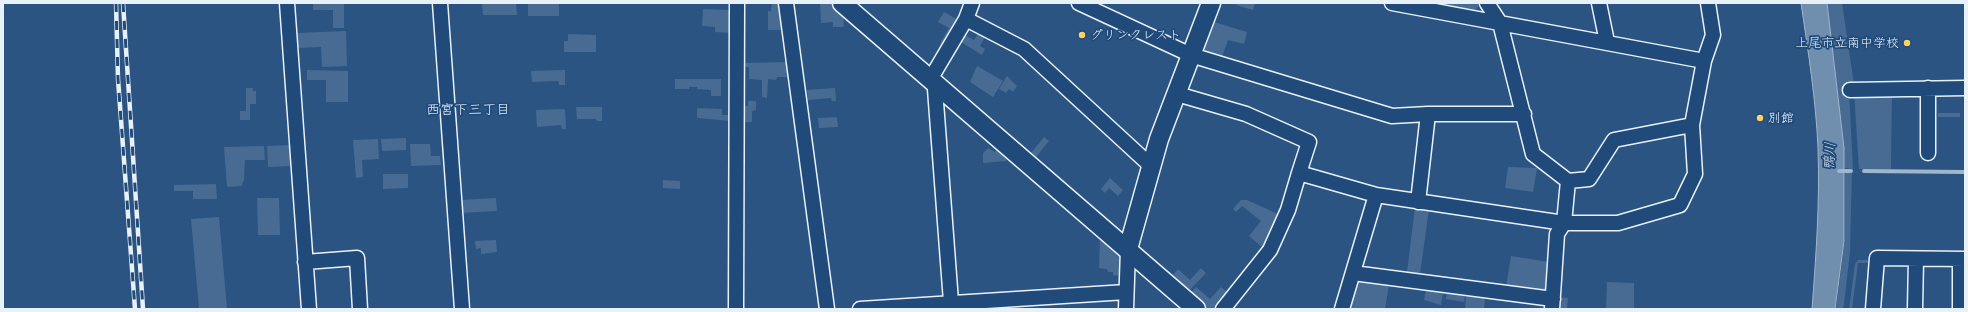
<!DOCTYPE html>
<meta charset="utf-8">
<style>
body{margin:0}
#map{position:relative;width:1968px;height:312px;overflow:hidden;background:#2b5482;font-family:Delius,sans-serif}
canvas{display:block}
.frame{position:absolute;inset:0;border:4px solid #e8f1f8;pointer-events:none}
</style>
<div id="map">
<canvas width="1968" height="312"></canvas>
<div class="frame"></div>
</div>
<script>
const g = document.querySelector('canvas').getContext('2d');
g.lineJoin = 'round';
function fillPath(path, color) {
  g.fillStyle = color;
  g.fill(path, 'evenodd');
}
function strokePath(path, color, width, dash) {
  g.strokeStyle = color;
  g.lineWidth = width;
  g.lineCap = dash ? 'butt' : 'round';
  g.setLineDash(dash || []);
  g.stroke(path);
}
function label(font, color, halo, rows, align = 'center') {
  g.font = font + ' Delius,"Klee One",sans-serif';
  g.lineWidth = 3.5;
  g.setLineDash([]);
  g.textBaseline = 'middle';
  g.strokeStyle = halo;
  g.fillStyle = color;
  for (const [text, x, y, turn = 0] of rows) {
    g.save();
    g.translate(x, y);
    g.rotate((+turn || 0) * Math.PI / 180);
    g.textAlign = isNaN(turn) ? turn : align;
    if (halo) g.strokeText(text, 0, 0);
    g.fillText(text, 0, 0);
    g.restore();
  }
}
fillPath(new Path2D(`
 M313 3H344V28H333V10H313Z
 M482 3H516L517 15H483Z
 M528 3H559V16H528Z
 M772 3H783L785 30H768V11H771Z
 M820 3H833L843 13 844 27H833V22L821 23Z
 M1237 3H1255L1253 10 1236 5Z
 M1423 3H1477L1479 5 1474 13Z
 M1827 3H1842L1854 84 1849 91 1853 169 1844 168V148Z
 M703 9 732 10 731 33 715 32V27L702 26Z
 M944 12 958 20 943 45 940 43 949 28 938 22Z
 M1211 21 1247 32 1244 44 1228 40 1222 57 1206 52 1203 47Z
 M346 31 347 66 322 67 321 47 296 48V33Z
 M568 34 596 35V52H564V41H568Z
 M978 34 985 37 980 46 985 49 982 55 961 42 965 35 974 40Z
 M790 62 792 77H777L776 80 768 79 767 98 762 97V80L749 79V67H741V63Z
 M977 66 1003 81 993 97 970 82Z
 M307 70 348 71V102H326V80H307Z
 M565 70V85H559L558 81 532 82 531 71Z
 M1007 76 1017 86 1013 92 1009 89 1006 93 999 89Z
 M675 79H721V96H711V90L697 89V87H689V89H675Z
 M246 88H253V91H256V104H250V120H240V111H246Z
 M835 88 836 101H832L831 98 808 100 807 90Z
 M1854 92 1892 93 1891 169H1859Z
 M748 101H756V110L752 111V122H740L741 106H748Z
 M576 107H602V121H597L596 119H577Z
 M697 108 722 109V115H731V121L697 118Z
 M565 109 566 129H562L561 125 537 127 536 110Z
 M1938 113H1960V117H1938Z
 M837 117 838 127 819 128 818 118Z
 M1044 137 1049 141 1036 157 1031 153Z
 M406 138V150L382 151 381 139Z
 M378 139 379 159 362 160 363 177 356 178 353 140Z
 M410 144H430L431 156H440L441 165 411 166Z
 M291 145 292 166 268 167 267 146Z
 M999 145 1006 149V161L983 163V153L988 148 995 152Z
 M264 146 265 160H245L244 181H243L242 186 227 187 224 147Z
 M1508 167 1537 168 1533 192 1505 188Z
 M1852 172 1850 252 1844 304 1843 309H1836L1845 238V173Z
 M383 174H408V188L383 189Z
 M1110 178 1123 190 1118 196 1109 188 1105 193 1101 189Z
 M663 180 680 181V189L663 188Z
 M216 184 217 199H193V191H174V185Z
 M257 198H279L280 235H258Z
 M496 198 497 211 461 213 460 200Z
 M1241 200H1247L1278 214 1263 248 1249 236 1261 221 1242 206 1236 212 1233 209Z
 M1415 207 1429 209 1420 274 1407 272Z
 M219 217 227 309H199L191 219Z
 M1100 235 1123 255 1122 276 1113 275V272H1108L1107 269 1099 268Z
 M496 240 497 252 481 254V248L476 249 475 241Z
 M1511 256 1549 262 1546 288 1541 292 1506 287Z
 M1858 260H1867L1870 263H1858L1852 309H1849L1855 264Z
 M1201 268 1206 273 1187 293 1172 279V276L1178 269 1190 280Z
 M1359 280 1389 285 1385 309H1347L1355 283Z
 M1607 282 1634 283V309H1606Z
 M1196 287 1210 299 1221 287 1228 293 1215 309H1205L1189 295Z
 M1426 290 1443 292 1441 305 1424 300Z
 M1447 292 1465 295 1464 302 1446 299Z
 M1466 295 1485 297 1484 309H1465Z
 M1559 297 1568 298 1567 309H1557Z`), '#476b93');
const water = new Path2D(`
 M1801 3H1827L1844 148V241L1835 309H1812C1816 256 1820 202 1818 148 1816 100 1808 51 1801 3Z`);
fillPath(water, '#708ead');
strokePath(water, '#a0b6cb', 1);
strokePath(new Path2D(`
 M1839 171H1851
 M1864 171 1965 172`), '#a0b6cb', 4);
const minor = new Path2D(`
 M287 3 309 309
 M440 3 462 309
 M786 3 827 309
 M1079 3 1191 55 1392 116 1428 114H1524
 M1392 3 1704 61
 M1487 3 1500 23 1533 154 1568 181 1564 223 1557 234 1552 309
 M1599 3 1607 42
 M966 19 972 3
 M931 78 966 19 1024 49 1150 165
 M938 84 935 89 951 302
 M1850 90 1965 88
 M1177 94 1246 114 1309 142 1299 173
 M1928 153V88
 M1568 181 1589 179 1614 140 1692 125
 M1418 202 1428 114
 M305 262 357 258 360 309
 M1353 273 1553 299
 M736 309 737 3
 M860 309 1126 292
 M1126 309 1128 249
 M1223 309 1270 250 1288 210 1299 173 1376 195 1564 223H1618L1680 205 1695 174 1692 125 1704 61 1713 35 1708 3
 M1342 309 1376 195
 M1873 309 1877 258 1965 259
 M1915 309 1916 259
 M1960 309V259`);
const tertiary = new Path2D(`
 M842 3 1196 309
 M1128 249 1159 139 1211 3`);
strokePath(minor, '#e8f1f8', 17);
strokePath(tertiary, '#e8f1f8', 21);
strokePath(minor, '#1f4a7a', 14);
strokePath(tertiary, '#1f4a7a', 18);
const rail = new Path2D(`
 M116 3 118 79 135 309
 M123 3 143 309`);
strokePath(rail, '#e8f1f8', 4.5);
strokePath(rail, '#1f4a7a', 3, [9]);
for (const [x, y, r, color] of [
 [1082,35,4,"#ffd166"],
 [1907,43,4,"#ffd166"],
 [1760,118,4,"#ffd166"]
]) {
  const dot = new Path2D();
  dot.arc(x, y, r, 0, 2 * Math.PI);
  g.fillStyle = color;
  g.fill(dot);
  strokePath(dot, '#1f4a7a', 1.5);
}
label('13px', '#e8f1f8', '#1f4a7a', [
 ["グリンクレスト",1090,35],
 ["上尾市立南中学校",1899,43,"right"],
 ["別館",1768,118]
], 'left');
label('14px', '#e8f1f8', '#1f4a7a', [
 ["西宮下三丁目",468,110]
]);
label('italic 14px', '#d0dde9', '#1f4a7a', [
 ["鴨川",1830,156,-87]
]);
</script>
